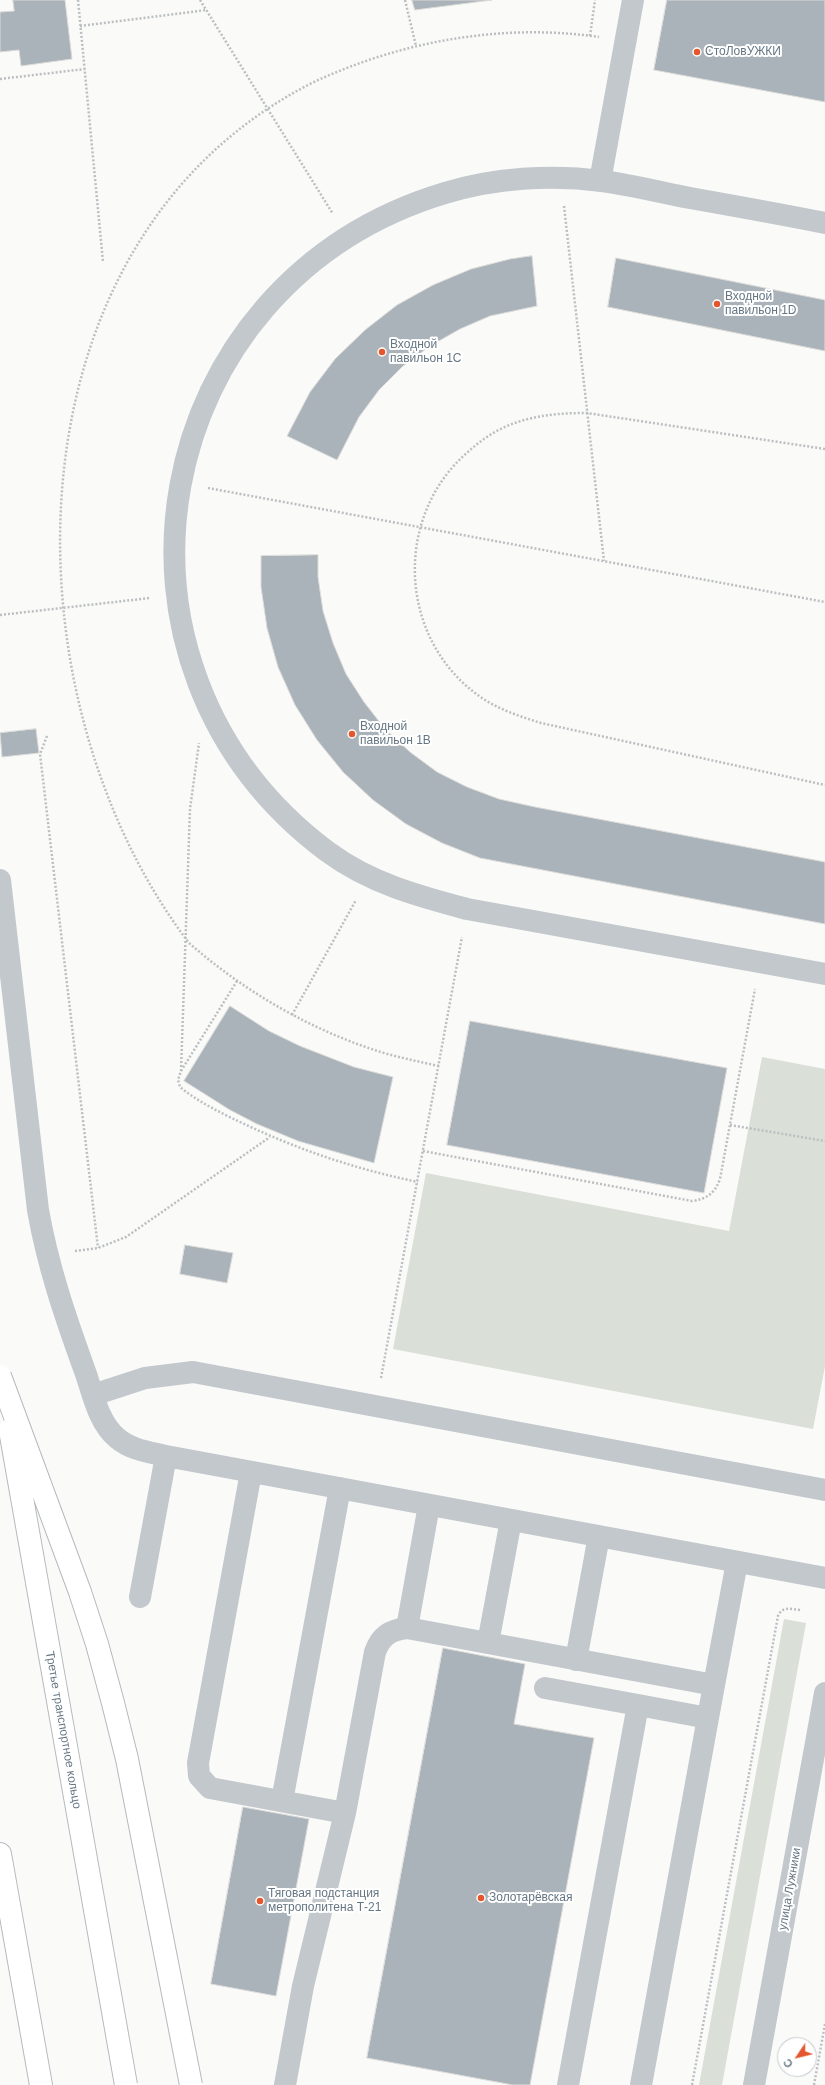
<!DOCTYPE html>
<meta charset="utf-8">
<style>
body{margin:0}
#map{position:relative;width:825px;height:2085px;overflow:hidden;background:#fafaf8;font-family:Arial,sans-serif}
canvas{display:block}
.north{position:absolute;left:777px;top:2037px;width:40px;height:40px;box-sizing:border-box;background:#fff;border:1px solid #c1c8cd;border-radius:50%;rotate:235deg;font-size:11px;font-weight:700;line-height:16px;text-align:center;color:#657683}
.north::after{content:'';display:block;margin:auto;width:14px;height:18px;background:#e4572e;clip-path:polygon(50% 0,100% 100%,50% 72%,0 100%)}
</style>
<div id="map">
<canvas width="825" height="2085"></canvas>
<div class="north">С</div>
</div>
<script>
const g = document.querySelector('canvas').getContext('2d');
g.lineJoin = 'round';
function fillPath(path, color) {
  g.fillStyle = color;
  g.fill(path, 'evenodd');
}
function strokePath(path, color, width, dash) {
  g.strokeStyle = color;
  g.lineWidth = width;
  g.lineCap = dash ? 'butt' : 'round';
  g.setLineDash(dash || []);
  g.stroke(path);
}
function label(font, color, halo, rows, align = 'center') {
  g.font = font + ' Arial,sans-serif';
  g.lineWidth = 4;
  g.setLineDash([]);
  g.textBaseline = 'middle';
  g.strokeStyle = halo;
  g.fillStyle = color;
  for (const [text, x, y, turn = 0] of rows) {
    g.save();
    g.translate(x, y);
    g.rotate((+turn || 0) * Math.PI / 180);
    g.textAlign = isNaN(turn) ? turn : align;
    if (halo) g.strokeText(text, 0, 0);
    g.fillText(text, 0, 0);
    g.restore();
  }
}
fillPath(new Path2D(`
 M762 1057 825 1069V1366L813 1429 393 1349 426 1173 729 1231Z
 M784 1619 806 1623 722 2085H699Z`), '#dadfd7');
const building = new Path2D(`
 M13 0H65L72 59 21 66 19 50 0 52V12L14 11Z
 M412 0H492L415 10Z
 M667 0H825V102L654 70Z
 M532 256 537 306 490 316 460 329 430 346 403 366 379 390 359 417 337 460 287 436 310 392 335 359 365 330 397 305 433 285 471 269 510 259Z
 M616 258 825 300V351L608 307Z
 M318 555V577L323 611 333 643 346 674 364 702 385 729 410 752 437 772 467 787 499 799 535 807 825 862V924L480 858 442 843 406 824 373 800 343 772 317 740 295 705 278 667 267 628 261 587V556Z
 M36 729 39 753 2 757 0 733Z
 M230 1006 269 1031 300 1046 354 1067 393 1077 374 1163 298 1141 257 1124 230 1110 184 1081Z
 M470 1021 727 1068 704 1193 447 1145Z
 M185 1245 233 1253 227 1283 180 1274Z
 M443 1648 525 1664 514 1724 594 1738 530 2085H513L367 2058Z
 M243 1807 309 1819 276 1996 211 1984Z`);
fillPath(building, '#aab3b9');
strokePath(building, '#dcdcda', 1);
const major = new Path2D(`
 M0 1854 41 2085`);
strokePath(major, '#b5babe', 24);
strokePath(new Path2D(`
 M78 0 103 262
 M200 0 333 214
 M405 0 416 46
 M80 26 206 10
 M590 36 595 0
 M0 79 85 69
 M564 206 604 561
 M825 449 587 413C560 413 533 415 507 426 493 432 480 441 469 451 391 517 398 644 485 700 503 711 522 717 541 723L825 785
 M208 488 825 602
 M0 615 150 598
 M47 736 40 754 98 1248
 M237 981 181 1071 178 1080 180 1087C197 1101 219 1112 238 1121 296 1149 355 1169 418 1182
 M292 1015 356 900
 M439 1066C420 1062 402 1058 384 1053 312 1031 245 992 189 943 0 695 0 237 316 81 403 41 503 23 599 37
 M181 1071 190 809 199 743
 M730 1125 825 1141
 M423 1151 692 1201C707 1199 715 1193 720 1179L755 989
 M75 1251 98 1248 126 1237 270 1137
 M381 1378 462 937
 M692 2085 778 1616C782 1606 791 1609 801 1610
 M814 2085 825 2024`), '#bbbfc2', 2.5, [2, 2]);
strokePath(new Path2D(`
 M600 181 633 0
 M825 223C780 214 735 206 690 198 660 192 631 185 602 181 551 174 494 178 445 193 146 283 77 665 328 852 370 883 418 896 467 909L825 974
 M0 880 38 1210C48 1267 66 1319 86 1374 93 1395 99 1423 117 1438 131 1450 149 1452 166 1456L825 1578
 M93 1395 145 1378 193 1372 825 1490
 M251 1472 198 1763 199 1776 210 1788 345 1813
 M140 1597 166 1456
 M407 1628 429 1505
 M488 1643 511 1520
 M576 1660 599 1536
 M714 1685 737 1562
 M545 1688 638 1705 568 2085
 M638 1705 708 1718
 M282 1801 340 1488
 M285 2085 303 1986 345 1813 375 1652C381 1636 390 1630 407 1628L714 1685 641 2085
 M754 2085 825 1693`), '#c3c8cc', 22);
strokePath(major, '#fff', 22);
const majorBridge = new Path2D(`
 M0 1376 80 1592 97 1644 113 1703 127 1759 191 2085
 M10 1430 126 2085`);
strokePath(majorBridge, '#b5babe', 24, []);
strokePath(majorBridge, '#fff', 22);
for (const [x, y, r, color] of [
 [697,52,4,"#e4572e"],
 [717,304,4,"#e4572e"],
 [382,352,4,"#e4572e"],
 [352,734,4,"#e4572e"],
 [481,1898,4,"#e4572e"],
 [260,1901,4,"#e4572e"]
]) {
  const dot = new Path2D();
  dot.arc(x, y, r, 0, 2 * Math.PI);
  g.fillStyle = color;
  g.fill(dot);
  strokePath(dot, '#fff', 1.5);
}
label('12px', '#657683', '#fff', [
 ["СтоЛовУЖКИ",705,52],
 ["Входной",725,297],
 ["павильон 1D",725,311],
 ["Входной",390,345],
 ["павильон 1C",390,359],
 ["Входной",360,727],
 ["павильон 1B",360,741],
 ["Тяговая подстанция",268,1894],
 ["метрополитена Т-21",268,1908],
 ["Золотарёвская",489,1898]
], 'left');
label('12px', '#657683', '#fff', [
 ["Третье транспортное кольцо",63,1730,80],
 ["улица Лужники",790,1889,-80]
]);
</script>
